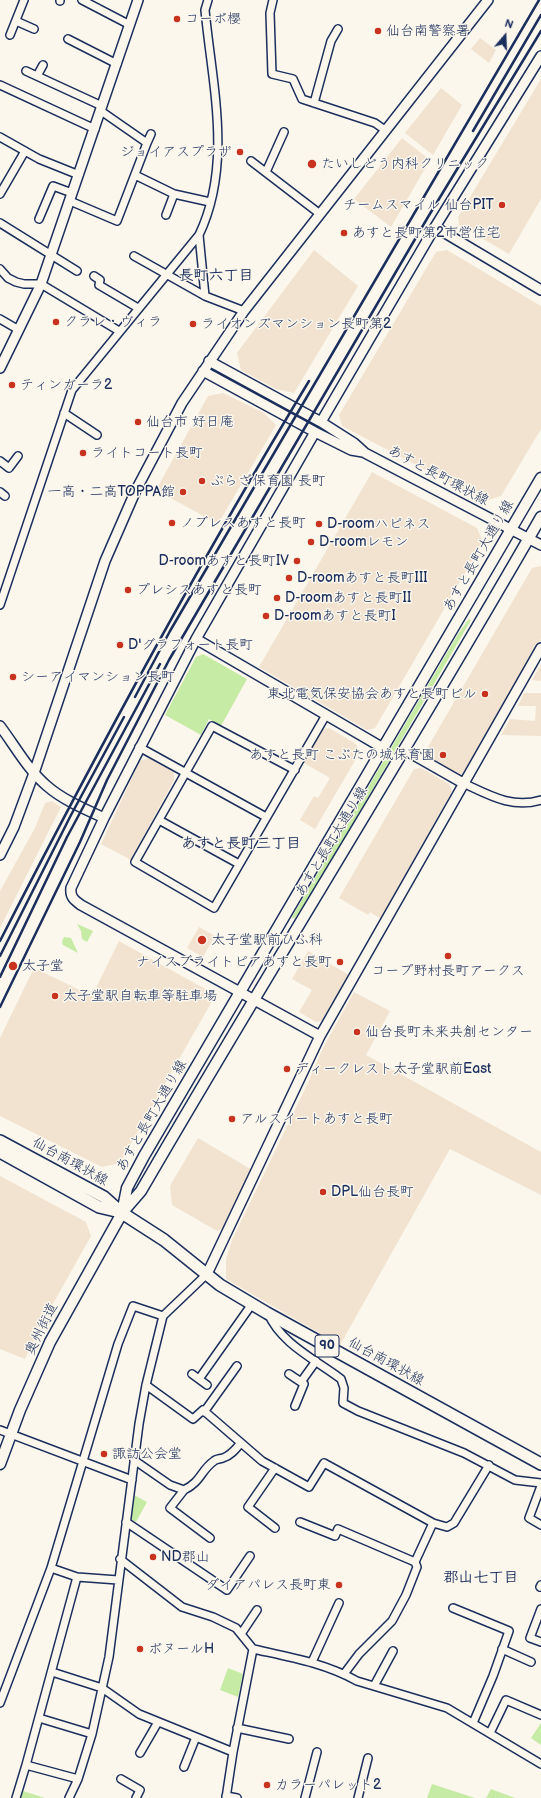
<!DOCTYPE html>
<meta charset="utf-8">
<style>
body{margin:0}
#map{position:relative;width:541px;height:1798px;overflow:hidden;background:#fbf7ec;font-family:"Balsamiq Sans",sans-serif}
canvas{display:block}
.north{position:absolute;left:485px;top:16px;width:40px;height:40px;-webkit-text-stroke:3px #fbf7ec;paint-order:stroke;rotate:19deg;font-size:11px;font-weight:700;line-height:16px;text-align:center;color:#1b2f5e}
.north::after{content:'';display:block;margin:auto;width:14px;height:18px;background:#1b2f5e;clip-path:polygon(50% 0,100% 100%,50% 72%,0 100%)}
</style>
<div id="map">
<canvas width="541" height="1798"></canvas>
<div class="north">N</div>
</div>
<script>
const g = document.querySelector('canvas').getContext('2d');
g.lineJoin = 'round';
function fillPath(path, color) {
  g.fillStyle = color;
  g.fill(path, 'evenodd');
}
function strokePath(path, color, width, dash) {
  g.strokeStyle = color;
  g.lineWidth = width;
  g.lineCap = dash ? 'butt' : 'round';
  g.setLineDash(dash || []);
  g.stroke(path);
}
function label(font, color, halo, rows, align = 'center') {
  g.font = font + ' "Balsamiq Sans","Klee One",sans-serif';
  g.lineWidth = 3;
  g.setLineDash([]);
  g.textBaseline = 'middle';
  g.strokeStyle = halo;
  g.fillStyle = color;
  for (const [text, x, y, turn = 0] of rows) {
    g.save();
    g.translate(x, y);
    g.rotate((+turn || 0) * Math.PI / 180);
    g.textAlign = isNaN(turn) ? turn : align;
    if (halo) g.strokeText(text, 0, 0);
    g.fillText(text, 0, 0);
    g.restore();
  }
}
fillPath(new Path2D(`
 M480 38 496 50 489 63 471 49Z
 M541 79V199L509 254 459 225 458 217Z
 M441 88 462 105 433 155 405 133Z
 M402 138 430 160 391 227 354 199Z
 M314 250 358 286 294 393 276 389 241 370 237 353Z
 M447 250 541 306V429L501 496 485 501 342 426 339 415 436 252Z
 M223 393 264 413 276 425 218 524 156 490 208 396Z
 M372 472 477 528 483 542 375 728 367 730 259 667Z
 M541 566V639L464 775 459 776 427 758 425 752 532 568Z
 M541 664V681L532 680Z
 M524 693H541V736L501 735 510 719 535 721 536 706H518Z
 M329 728 356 744 360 752 315 829 300 820 314 796 318 798 330 778 304 763 323 729Z
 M149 758 174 772V780L131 860 101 844 140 761Z
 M421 768 449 784 452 791 381 919 370 912 368 915 339 898 414 769Z
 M52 801 61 807 0 928V891L35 828 45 803Z
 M199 927 215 936 203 957 187 948Z
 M119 941 207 990 211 1003 120 1163 102 1167 0 1116V1038L34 968 92 996Z
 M308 951 349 975 322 1021 316 1022 299 1012 312 990 292 979Z
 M354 992 390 1011 366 1055 541 1152V1195L450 1149 340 1345 226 1279V1259L232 1240 305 1089 323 1048Z
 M198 1138 252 1170 222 1229 217 1231 172 1205 170 1186Z
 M0 1176 86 1222 91 1236 40 1327 25 1359 0 1349Z`), '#f1e3cf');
fillPath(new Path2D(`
 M469 619 471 620 309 899 294 919 292 917 458 634Z
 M203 654 247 679 221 726 209 719 201 735 165 715 196 657Z
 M77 924 93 931 87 942 82 939 81 931Z
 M64 937 71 938 78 953 63 945 62 942Z
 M134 1495 147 1502 136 1522 131 1519Z
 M228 1668 243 1674 238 1697 220 1690Z
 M541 1723V1745L531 1738Z
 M432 1784 475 1798H427Z
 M491 1789 515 1798H516H486Z
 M23 1791 45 1798H21Z`), '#c6eba4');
const minor = new Path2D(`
 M82 0 130 25
 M273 0 270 13 272 74 293 79 302 99 375 123 385 130
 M60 1V0
 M16 21 34 29
 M10 35 24 0
 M68 39 117 64
 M26 71 102 106
 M37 76 43 65
 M0 85 95 129
 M314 103 331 41 338 29
 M0 137 39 159 79 175
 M147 143 151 134
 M251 161 320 214
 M266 172 284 132
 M135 175 174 194 210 202
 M0 194 25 151
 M70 201 117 221 147 143 101 111
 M166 215 174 194
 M39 219 53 186 72 193
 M0 223 77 271
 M199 235 205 296
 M134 256 205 296 244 311
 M0 269 8 278 16 282 24 284H41L119 331
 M94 276 100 280 99 285 138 308
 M0 319 19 330
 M64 413 97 435
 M0 461 9 468 18 456
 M0 492 5 496
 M0 605 72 390 199 235C233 164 212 84 205 10L208 0
 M139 747 266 817
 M295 770 212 726 135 862 214 908 326 715
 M463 783C489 795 512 809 541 800
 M159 820 239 864
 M268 1313C280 1343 316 1360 341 1379L344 1388 343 1403 358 1411 464 1453 515 1480 541 1483
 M192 1374 207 1385
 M289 1374 301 1382
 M199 1379 252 1304
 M146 1385 193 1419 203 1410 262 1461 309 1487 324 1463 433 1523
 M295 1406 304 1384 301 1382 316 1361
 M204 1412 237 1366
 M0 1430 132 1480
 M134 1460 170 1485 184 1490C201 1482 201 1470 214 1461 216 1459 220 1459 223 1458 230 1456 235 1450 240 1444
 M275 1468 248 1507 275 1528
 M541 1486 529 1518 541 1525
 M184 1490 170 1508 210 1538
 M126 1522 227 1590 250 1556
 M300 1522 335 1536 338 1529 415 1562
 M120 1559 182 1607 213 1617 236 1628 253 1649 233 1752
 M77 1577 26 1765 78 1779
 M118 1580 77 1577 51 1568 118 1344 133 1306 163 1316
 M540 1587 541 1585
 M453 1608 509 1631 493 1676 473 1723
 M541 1609 530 1638 541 1642
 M241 1634 257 1610
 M253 1649C289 1657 325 1663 357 1681L447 1708 541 1764
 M502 1649 531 1662
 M312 1662 339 1603
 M52 1672 102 1688 139 1714 233 1752 226 1798
 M344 1674 359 1654 392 1621 406 1595 417 1567 415 1562 433 1523 447 1527 454 1523 489 1465
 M374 1686 393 1651
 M0 1703 51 1568
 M39 1718 92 1734
 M237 1728 289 1739
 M490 1733 506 1700 541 1715
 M140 1753 158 1722
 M184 1767 196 1737
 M121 1779 140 1790 136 1798
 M226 1796 237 1798
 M16 1798 26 1765
 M69 1798 78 1779 92 1734 109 1657 139 1424 146 1385 163 1316 207 1274
 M305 1798 317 1752
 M358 1798 368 1758`);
const tertiary = new Path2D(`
 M435 227 541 290
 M209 361 321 422 354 443 365 453 541 545
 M0 368 41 284 138 0
 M203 371 315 432 351 450 363 452
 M321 422 435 227 541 56
 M315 432 196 639 104 818 71 888C70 897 74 900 81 905L320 1036
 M196 639 383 748
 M0 726C15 746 28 770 47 786 63 800 85 809 104 818
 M405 750 463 783
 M0 855 14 827 34 773 105 561 136 490 182 403 244 311 488 0
 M207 1274 320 1036 541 648`);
const secondary = new Path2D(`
 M122 1213 127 1188 144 1156 541 478
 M0 1464 20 1410 50 1342 122 1213 141 1191C272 965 411 744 541 517`);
const primary = new Path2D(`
 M0 1141 104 1197 122 1213 164 1240 220 1285 267 1313 541 1464
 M0 1152 99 1207 120 1212`);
strokePath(minor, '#1b2f5e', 10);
strokePath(tertiary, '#1b2f5e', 12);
strokePath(secondary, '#1b2f5e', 13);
strokePath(primary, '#1b2f5e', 14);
strokePath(minor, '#fbf7ec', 7);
strokePath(tertiary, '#fbf7ec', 9);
strokePath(secondary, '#fbf7ec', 10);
strokePath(primary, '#fbf7ec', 11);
strokePath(new Path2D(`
 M473 131 541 15
 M135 697 170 631 539 0
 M0 941C97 751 199 563 309 381
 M0 956 71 815 124 717
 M0 977 67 837 160 664
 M0 1007 80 842 107 780 169 660 428 217 541 31`), '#1b2f5e', 2.5);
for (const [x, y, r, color] of [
 [177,19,4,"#c8321e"],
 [378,31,4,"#c8321e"],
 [240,152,4,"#c8321e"],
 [312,164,5,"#c8321e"],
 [502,205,4,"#c8321e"],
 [344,233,4,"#c8321e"],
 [56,322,4,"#c8321e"],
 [193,324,4,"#c8321e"],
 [12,385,4,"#c8321e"],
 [138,422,4,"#c8321e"],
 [83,453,4,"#c8321e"],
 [202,481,4,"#c8321e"],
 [183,492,4,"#c8321e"],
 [172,523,4,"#c8321e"],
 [319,524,4,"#c8321e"],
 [311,542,4,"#c8321e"],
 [297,561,4,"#c8321e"],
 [289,578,4,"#c8321e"],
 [128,590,4,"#c8321e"],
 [277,598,4,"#c8321e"],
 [266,616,4,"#c8321e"],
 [120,645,4,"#c8321e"],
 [13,677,4,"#c8321e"],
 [485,694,4,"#c8321e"],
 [443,755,4,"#c8321e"],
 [202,940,5,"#c8321e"],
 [448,956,4,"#c8321e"],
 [340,962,4,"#c8321e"],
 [13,966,5,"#c8321e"],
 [55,996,4,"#c8321e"],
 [357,1032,4,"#c8321e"],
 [287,1069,4,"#c8321e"],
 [232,1119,4,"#c8321e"],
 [323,1192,4,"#c8321e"],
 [104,1454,4,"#c8321e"],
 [153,1557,4,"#c8321e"],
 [339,1585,4,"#c8321e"],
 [140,1649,4,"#c8321e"],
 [267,1785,4,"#c8321e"]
]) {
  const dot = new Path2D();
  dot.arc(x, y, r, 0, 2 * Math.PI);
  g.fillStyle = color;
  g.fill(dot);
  strokePath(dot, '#fbf7ec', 1.5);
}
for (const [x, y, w] of [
 [327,1346,24]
]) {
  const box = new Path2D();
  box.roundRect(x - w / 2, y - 11, w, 22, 3);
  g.fillStyle = '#fbf7ec';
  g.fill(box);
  strokePath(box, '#1b2f5e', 1);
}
label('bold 13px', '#1b2f5e', null, [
 ["90",327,1346]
]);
label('14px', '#1b2f5e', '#fbf7ec', [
 ["コーポ櫻",185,19],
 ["仙台南警察署",386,31],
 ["ジョイアスプラザ",232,152,"right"],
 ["たいしどう内科クリニック",321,164],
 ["チームスマイル 仙台PIT",494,205,"right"],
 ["あすと長町第2市営住宅",352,233],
 ["クラレ・ヴィラ",64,322],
 ["ライオンズマンション長町第2",201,324],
 ["ティンガーラ2",20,385],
 ["仙台市 好日庵",146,422],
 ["ライトコート長町",91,453],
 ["ぷらざ保育園 長町",210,481],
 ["一高・二高TOPPA館",175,492,"right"],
 ["ノブレスあすと長町",180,523],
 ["D-roomハピネス",327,524],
 ["D-roomレモン",319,542],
 ["D-roomあすと長町IV",289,561,"right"],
 ["D-roomあすと長町III",297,578],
 ["プレシスあすと長町",136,590],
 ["D-roomあすと長町II",285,598],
 ["D-roomあすと長町I",274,616],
 ["D'グラフォート長町",128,645],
 ["シーアイマンション長町",21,677],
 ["東北電気保安協会あすと長町ビル",477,694,"right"],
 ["あすと長町 こぶたの城保育園",435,755,"right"],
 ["太子堂駅前ひふ科",211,940],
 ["ナイスブライトピアあすと長町",332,962,"right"],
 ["太子堂",22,966],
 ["コープ野村長町アークス",448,971,"center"],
 ["太子堂駅自転車等駐車場",63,996],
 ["仙台長町未来共創センター",365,1032],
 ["ディークレスト太子堂駅前East",295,1069],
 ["アルスイートあすと長町",240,1119],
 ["DPL仙台長町",331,1192],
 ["諏訪公会堂",112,1454],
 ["ND郡山",161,1557],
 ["ダイアパレス長町東",331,1585,"right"],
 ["ボヌールH",148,1649],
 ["カラーパレット2",275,1785]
], 'left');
label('14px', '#1b2f5e', '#fbf7ec', [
 ["あすと長町環状線",438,476,28],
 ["あすと長町大通り線",479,556,-60],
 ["あすと長町大通り線",332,842,-59],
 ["あすと長町大通り線",152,1116,-60],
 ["仙台南環状線",70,1162,29],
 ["奥州街道",42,1329,-64],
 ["仙台南環状線",386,1362,29]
]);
label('bold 15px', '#1b2f5e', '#fbf7ec', [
 ["長町六丁目",216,276],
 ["あすと長町三丁目",241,844],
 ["郡山七丁目",481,1578]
]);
</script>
